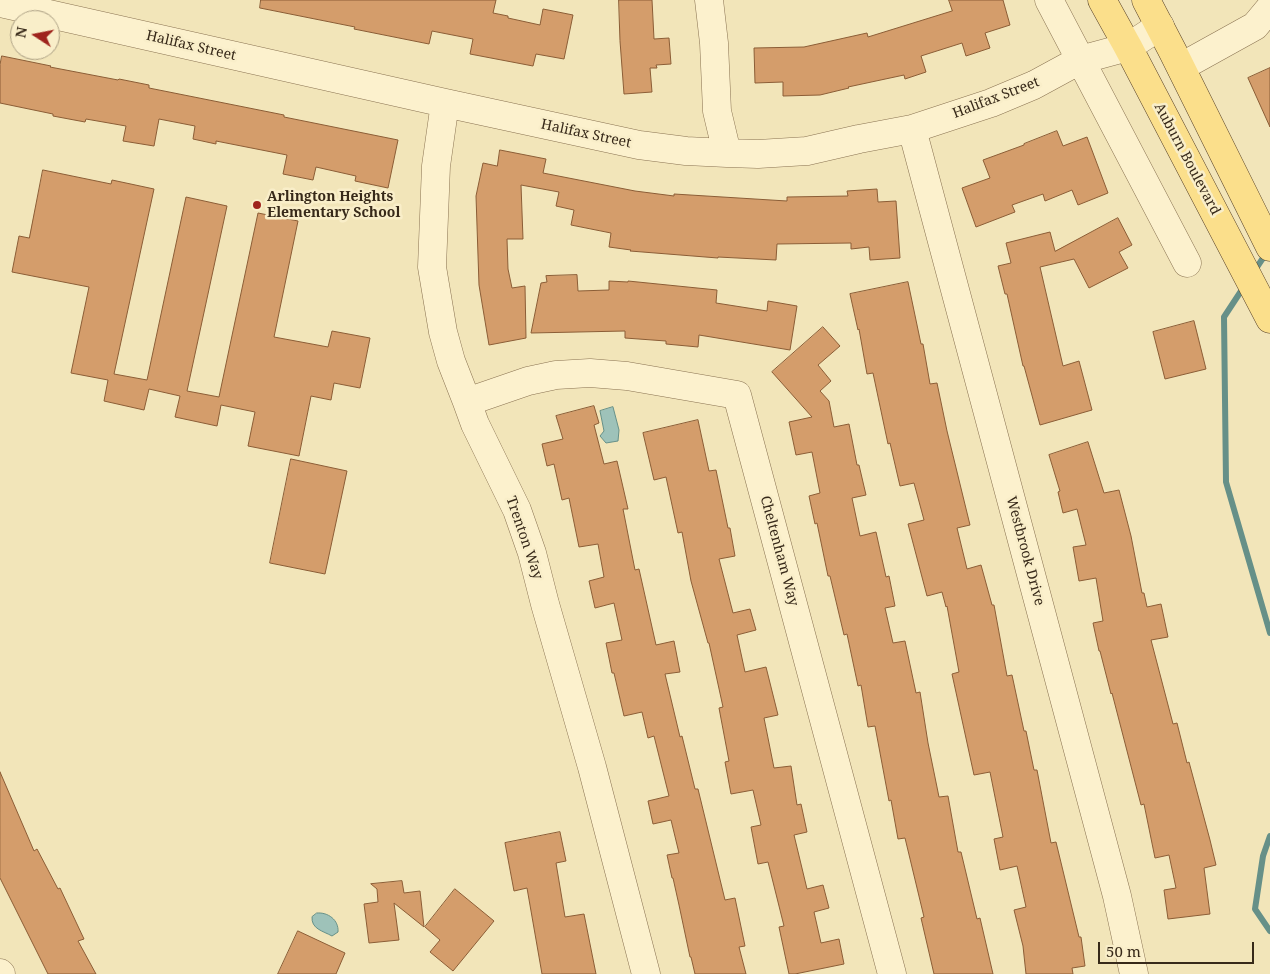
<!DOCTYPE html>
<style>
body{margin:0}
#map{position:relative;width:1270px;height:974px;overflow:hidden;background:#f2e5b9;font-family:"Noto Serif",serif}
canvas{display:block}
.north{position:absolute;left:10px;top:10px;width:50px;height:50px;box-sizing:border-box;background:#f9eec9;border:1px solid #ab9f83;border-radius:50%;rotate:281deg;font-size:14px;font-weight:700;line-height:20px;text-align:center;color:#372919}
.north::after{content:'';display:block;margin:auto;width:18px;height:22px;background:#9f241d;clip-path:polygon(50% 0,100% 100%,50% 72%,0 100%)}
.scale{position:absolute;left:1098px;top:942px;width:156px;height:22px;box-sizing:border-box;border:2px solid #372919;border-top:0;padding-left:6px;font-size:15px;line-height:18px;white-space:nowrap;color:#372919;-webkit-text-stroke:4px #f9eec9;paint-order:stroke}
</style>
<div id="map">
<canvas width="1270" height="974"></canvas>
<div class="north">N</div>
<div class="scale">50 m</div>
</div>
<script>
const g = document.querySelector('canvas').getContext('2d');
g.lineJoin = 'round';
function fillPath(path, color) {
  g.fillStyle = color;
  g.fill(path, 'evenodd');
}
function strokePath(path, color, width, dash) {
  g.strokeStyle = color;
  g.lineWidth = width;
  g.lineCap = dash ? 'butt' : 'round';
  g.setLineDash(dash || []);
  g.stroke(path);
}
function label(font, color, halo, rows, align = 'center') {
  g.font = font + ' "Noto Serif",serif';
  g.lineWidth = 5;
  g.setLineDash([]);
  g.textBaseline = 'middle';
  g.strokeStyle = halo;
  g.fillStyle = color;
  for (const [text, x, y, turn = 0] of rows) {
    g.save();
    g.translate(x, y);
    g.rotate((+turn || 0) * Math.PI / 180);
    g.textAlign = isNaN(turn) ? turn : align;
    if (halo) g.strokeText(text, 0, 0);
    g.fillText(text, 0, 0);
    g.restore();
  }
}
const water = new Path2D(`
 M613 407 619 430 618 441 606 443 600 436 604 431 600 411Z
 M317 913C328 912 339 920 338 932L332 936C323 931 311 929 312 917Z`);
fillPath(water, '#9ec2b9');
strokePath(water, '#669088', 1);
strokePath(new Path2D(`
 M1253 273 1267 252
 M1245 285 1224 317 1226 482 1270 633
 M1270 836 1263 856 1255 909 1270 931`), '#669088', 6);
const building = new Path2D(`
 M261 0H496L493 13 508 16V18L540 25 543 9 573 15 564 59 536 54 533 66 470 54 473 39 432 31 429 44 354 29 355 27 260 8Z
 M619 0H652L654 39 669 38 671 64 656 65 657 68H650L652 92 624 94 620 41Z
 M949 0H1003L1010 25 985 33 990 48 966 56 962 43 921 56 926 72 905 79 904 75 848 87 849 88 820 95 783 96V82L755 83 754 48 804 47 867 33 868 37 952 11Z
 M2 56 51 66 50 67 118 80 119 79 149 85V88L284 115V117L398 140 388 188 355 181 356 176 316 167 313 180 283 174 287 155 216 141V144L193 139 195 126 159 119 154 146 123 141 126 126 86 119 85 122 53 116V114L0 103V65Z
 M1270 68V127L1248 78Z
 M1057 131 1063 146 1087 137 1108 193 1078 205 1072 190 1045 201 1043 194 1012 205 1015 212 976 227 962 188 990 178 983 160 1024 145V144Z
 M500 150 546 159 543 173 635 191 674 196V194L787 201V197L848 196 847 191 877 189 878 202 896 201 900 258 870 260 869 247 851 249V243L777 244 776 260 718 257V258L630 251 631 250 609 247 611 233 571 225 574 210 556 206 559 192 521 185 523 239H507L508 269 512 288 525 286 526 338 489 345 479 285 476 196 483 163 497 166Z
 M43 170 111 184 112 180 154 189 114 374 147 380 186 197 227 206 187 391 219 397 258 213 298 221 274 337 328 347 332 331 370 338 360 388 334 383 331 400 311 396 299 456 248 446 255 412 221 405 217 426 175 417 180 396 149 389 144 410 104 401 108 380 71 373 89 287 12 272 19 236 29 238Z
 M1118 218 1132 245 1119 252 1128 268 1089 288 1074 259 1040 267 1063 366 1079 361 1092 410 1040 425 1024 366H1023L1007 294H1005L998 266 1011 263 1006 243 1050 232 1055 251Z
 M577 275 578 291 609 290V281L628 282V281L717 290 716 303 767 311 768 301 797 306 790 350 699 335 698 347 666 344V341L625 338V331L531 333 541 283 547 282 546 276Z
 M908 282 921 344H923L930 384 937 383 947 431 970 525 957 528 967 569 981 565 992 605H994L1007 676 1012 675 1024 731H1026L1034 770H1037L1051 843 1056 842 1079 937H1081L1085 966 1072 968 1073 974H1026L1023 946 1014 910 1026 907 1017 866 1000 870 994 839 1003 837 990 772 974 775 952 674 959 672 947 606 946 607 942 592 927 596 908 524 924 520 914 483 900 486 890 443 888 444 873 373 867 374 859 329 858 330 850 294Z
 M1194 321 1206 369 1165 379 1153 332Z
 M823 327 840 346 818 365 831 381 820 391 829 401 834 427 849 424 857 465H859L866 495 852 498 860 536 876 532 886 577 889 576 895 606 885 608 893 643 905 641 916 693 920 692 928 743 939 797 948 796 958 852H961L977 919 980 918 993 974H934L921 918 924 917 905 838 898 839 891 800 889 801 875 726 868 727 861 685 858 686 847 634 844 635 830 576H828L817 523 815 524 809 496 820 493 812 452 796 455 789 422 812 417 772 372Z
 M594 406 599 423 594 425 604 464 617 461 628 509H623L635 570 639 569 656 645 674 641 680 672 665 674 680 737 682 736 695 789H698L725 900 735 898 745 946 739 947 746 974H695L691 957H690L679 905 673 878H672L667 855 679 853 671 820 653 824 648 801 669 796 654 736 648 738 642 712 624 716 614 673H612L606 643 622 640 614 603 595 608 589 581 604 577 598 544 579 547 569 498 562 500 554 464 547 466 542 444 563 439 556 416Z
 M698 420 709 471 716 470 728 528H730L735 556 719 559 733 613 750 609 756 630 737 635 745 672 766 667 778 715 764 718 774 768 791 766 797 805 801 804 807 832 794 835 807 889 823 885 829 908 814 912 821 943 839 939 844 964 795 974H789L779 927 784 926 768 862 758 864 751 827 761 825 753 790 731 794 725 762 729 761 719 708 723 707 709 643H708L691 581 682 532 678 533 666 477 654 480 643 433Z
 M1088 442 1104 493 1119 490 1131 536 1142 593H1144L1147 607 1161 604 1168 637 1151 640 1173 724 1177 723 1187 763 1189 762 1210 840 1216 865 1204 868 1210 914 1168 919 1164 890 1176 888 1169 855 1155 858 1144 804 1141 805 1112 693 1111 694 1100 651H1099L1093 623 1103 621 1096 578 1079 581 1073 547 1086 545 1077 509 1063 513 1058 492 1060 491 1049 455Z
 M291 459 347 471 325 574 270 563Z
 M0 772 34 851 37 849 58 889 60 888 84 939 78 941 96 974H48L0 878Z
 M560 832 566 861 556 863 565 917 584 914 596 974H542L527 888 514 891 505 843Z
 M402 881 404 893 420 891 424 927 394 903 399 940 369 943 364 904 378 902 377 889 371 884Z
 M455 889 494 921 453 971 430 952 440 940 425 927Z
 M298 931 345 953 336 974H278Z`);
fillPath(building, '#d49d6b');
strokePath(building, '#8b5d36', 1);
const minor = new Path2D(`
 M709 0 714 43 717 111 727 153
 M1049 0 1187 263
 M0 3 445 103 639 145 686 151 727 153 758 154 807 151 859 139 912 129 991 103 1034 85 1080 60 1128 47 1160 26
 M1181 67 1255 26 1270 8
 M445 103 436 166 432 267 443 332 451 361 467 402 475 424 517 510 532 553 545 604 592 767 646 974
 M912 129 1117 896 1134 974
 M467 402 528 381 556 375 590 373 627 376 737 395 892 974
 M0 973 1 974`);
const major = new Path2D(`
 M1102 0 1128 47 1270 319
 M1146 0 1173 52 1270 247`);
strokePath(minor, '#8a7352', 29);
strokePath(major, '#574028', 29);
strokePath(minor, '#fcf1cd', 28);
strokePath(major, '#fbdf8b', 28);
for (const [x, y, r, color] of [
 [257,205,5,"#9f241d"]
]) {
  const dot = new Path2D();
  dot.arc(x, y, r, 0, 2 * Math.PI);
  g.fillStyle = color;
  g.fill(dot);
  strokePath(dot, '#f9eec9', 2);
}
label('14px', '#372919', '#f9eec9', [
 ["Halifax Street",191,46,13],
 ["Halifax Street",996,98,-21],
 ["Halifax Street",586,134,12],
 ["Auburn Boulevard",1187,159,62],
 ["Trenton Way",524,538,71],
 ["Cheltenham Way",779,551,75],
 ["Westbrook Drive",1025,551,75]
]);
label('bold 14px', '#372919', '#f9eec9', [
 ["Arlington Heights",267,197],
 ["Elementary School",267,213]
], 'left');
</script>
